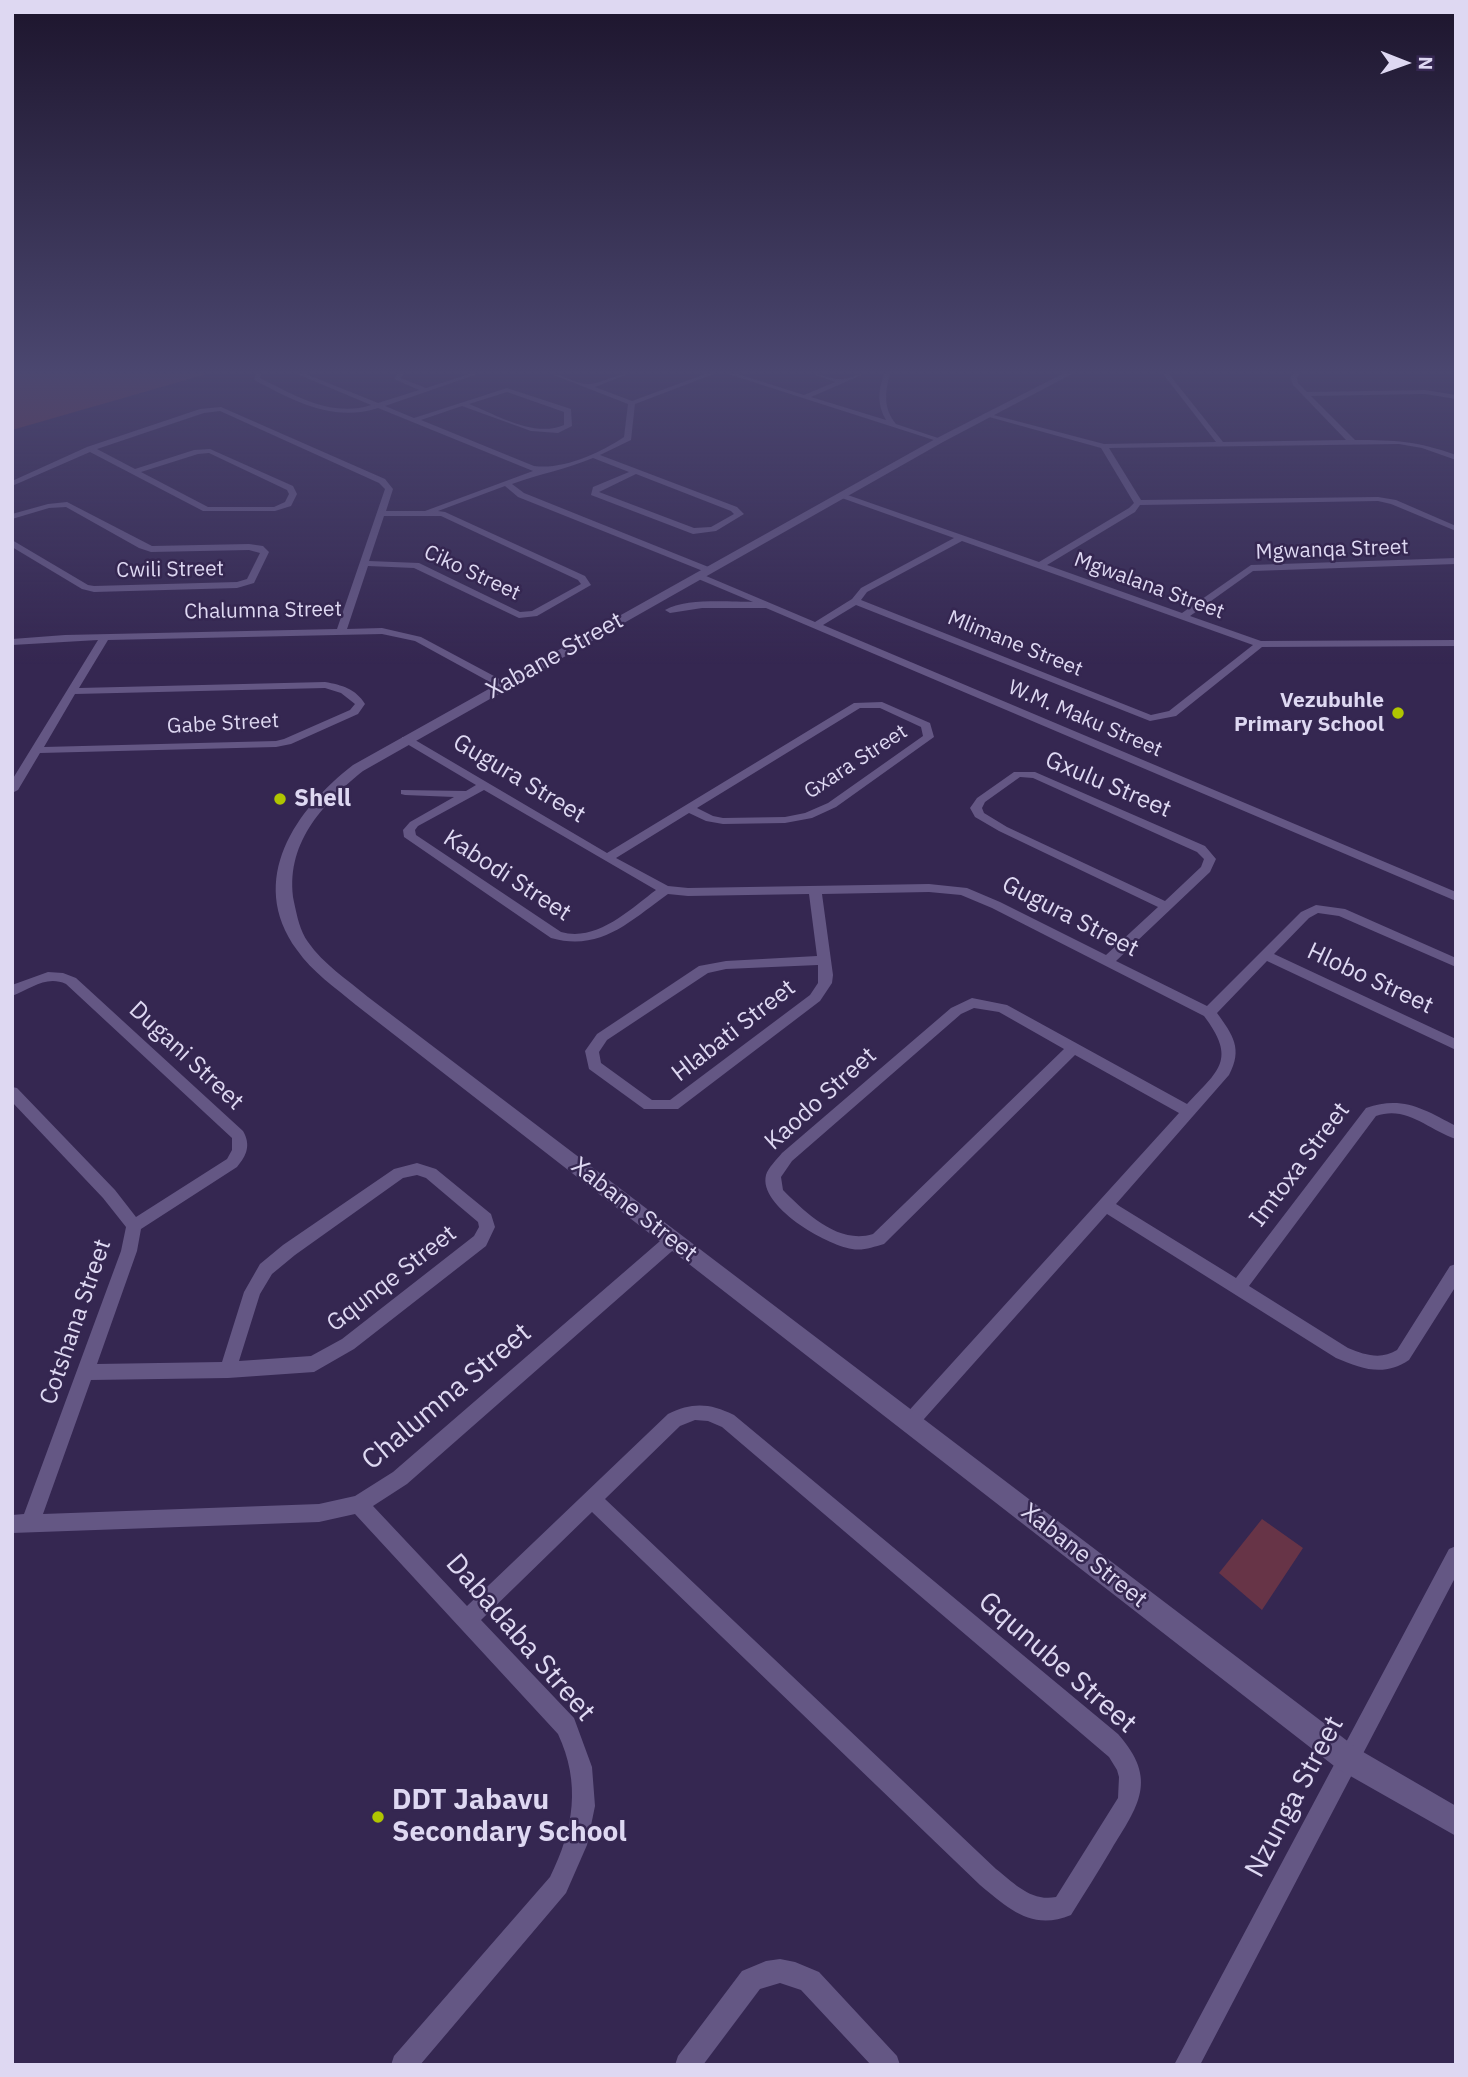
<!DOCTYPE html>
<style>
body{margin:0}
#map{position:relative;width:1468px;height:2077px;overflow:hidden;background:#352751;font-family:"IBM Plex Sans",sans-serif}
canvas{display:block}
.frame{position:absolute;inset:0;border:14px solid #ded8f2;pointer-events:none}
.north{position:absolute;left:1370px;top:28px;width:70px;height:70px;-webkit-text-stroke:5px #352751;paint-order:stroke;rotate:91deg;font-size:19px;font-weight:700;line-height:28px;text-align:center;color:#ded8f2}
.north::after{content:'';display:block;margin:auto;width:24px;height:32px;background:#ded8f2;clip-path:polygon(50% 0,100% 100%,50% 72%,0 100%)}
</style>
<div id="map">
<canvas width="1468" height="2077"></canvas>
<div class="frame"></div>
<div class="north">N</div>
</div>
<script>
const g = document.querySelector('canvas').getContext('2d');
g.lineJoin = 'round';
function fillPath(path, color) {
  g.fillStyle = color;
  g.fill(path, 'evenodd');
}
function strokePath(path, color, width, dash) {
  g.strokeStyle = color;
  g.lineWidth = width;
  g.lineCap = dash ? 'butt' : 'round';
  g.setLineDash(dash || []);
  g.stroke(path);
}
function label(font, color, halo, rows, align = 'center') {
  g.font = font + ' "IBM Plex Sans",sans-serif';
  g.lineWidth = 5;
  g.setLineDash([]);
  g.textBaseline = 'middle';
  g.strokeStyle = halo;
  g.fillStyle = color;
  for (const [text, x, y, turn = 0] of rows) {
    g.save();
    g.translate(x, y);
    g.rotate((+turn || 0) * Math.PI / 180);
    g.textAlign = isNaN(turn) ? turn : align;
    if (halo) g.strokeText(text, 0, 0);
    g.fillText(text, 0, 0);
    g.restore();
  }
}
fillPath(new Path2D(`
 M12 374H207L12 430Z
 M1262 1519 1303 1548 1262 1610 1219 1573Z`), '#673447');
fillPath(new Path2D(`
 M256 374H262L260 378C294 395 332 418 371 405L297 374H306L378 403 419 390 394 379 397 374H404L401 378 426 388 469 374H478L385 406 414 418 507 388 571 409 572 426 558 433 531 431 462 406 421 420 534 466C563 470 600 453 624 437L628 404 551 374C564 374 577 385 589 384 603 383 614 374 628 374L595 387 632 401 705 374H714L635 404 631 440 600 455 737 507 744 514 716 531 693 534 591 495 593 487 629 472 593 458C567 469 539 474 512 484L524 493 711 568V572L708 573 518 497 505 486 438 511 445 512 585 576 591 585 537 616 519 618 414 568 368 566 347 629 382 628 421 637 507 683V687H499L415 641 382 634 108 640 79 688 325 682C342 685 356 689 365 704L358 714 291 744 276 747 40 753 18 790 12 793V780L98 640 12 645V639L65 635 337 629 385 489 379 483 220 411 204 413 97 449 135 469 194 450 210 449 293 486 297 494 291 506 275 511H203L90 452 12 486V481L87 447 200 409 221 407 385 479 393 489 386 511H425L533 471 378 408C332 423 293 400 254 380ZM507 392 564 412V425C534 438 497 415 469 404ZM209 453 287 490 289 494 285 502 274 507H208L141 472 198 454ZM636 474 731 511 734 514 711 527 694 528 599 492ZM384 516H441L578 580 581 584 532 611 520 612 419 563 369 561ZM325 688 341 693 355 704 350 710 284 739 276 741 44 747 75 694Z
 M728 374H738L804 395 835 382 813 374C822 374 833 380 842 379 849 379 856 374 864 374L811 397 886 420C877 405 878 391 884 374H890C885 392 883 408 896 424L944 440 940 442Z
 M1163 374H1169L1223 442 1346 440 1293 385 1290 377 1293 374H1300L1297 378 1298 383 1307 392 1425 390 1456 395V399L1425 394 1311 396 1355 440C1395 440 1417 441 1456 455V460L1422 448 1399 444 1109 448 1141 500 1378 497 1396 500 1456 526V531L1391 504 1378 501 1140 505 1135 512 1047 565 1182 613 1251 565 1456 558V564L1253 571 1190 616 1261 641 1456 640V646L1262 647 1176 716 1150 721 856 605 823 625 1456 892V901L766 608H702L670 613 665 610C686 598 729 602 753 602L696 578V574L699 573 815 622 852 599 861 588 954 538 839 497V493H842L1039 562 1129 508 1134 503 1101 448 982 415 986 413 1104 444 1216 442ZM962 541 1253 645 1169 711 1151 715 861 600 867 592Z
 M67 502 152 546 249 544 263 546 269 552 254 583 237 588 94 592 82 589 12 547V540L88 585 94 586 237 582 247 579 260 553 249 550 151 552 139 548 66 507 49 508 12 519V514L48 504Z
 M882 702 930 723 934 737 836 807 812 818 785 823 723 824 706 821 689 813 616 858 668 886 688 888 929 884 967 888 1000 902 1106 955 1158 907 999 831 975 817 970 808 977 798 1014 772H1035L1205 846 1216 859 1210 872 1116 961 1207 1006 1301 912 1316 905 1345 909 1456 958V967L1339 916 1318 913 1309 918 1274 954 1456 1039V1050L1267 961 1217 1013C1233 1035 1243 1049 1229 1075L1116 1204 1236 1278 1366 1108C1402 1095 1424 1109 1456 1126V1139C1428 1130 1407 1105 1376 1116L1249 1286 1348 1348C1365 1355 1381 1360 1397 1350L1450 1266 1456 1264V1286L1409 1360C1384 1377 1362 1369 1336 1358L1107 1214 916 1428 910 1430 904 1428 901 1422 904 1416 1179 1113 1075 1055 884 1244C873 1247 863 1251 852 1249 826 1245 758 1206 766 1175 768 1168 777 1159 782 1153L951 1008 972 998 1007 1005 1187 1104C1219 1070 1237 1060 1204 1016L992 908 961 895 929 892 822 894 833 975 832 983 820 1001 678 1109H644L589 1069 585 1051 597 1034 699 966 726 961 817 956 809 894 688 896 668 894C630 921 601 952 551 938L404 837 403 830 410 822 454 797 405 795 401 794V790L466 791 476 785 402 741V737H410L607 853 854 703ZM860 708H880L921 727 923 736 828 803 805 813 785 817 723 818 713 816 697 808ZM1020 777 1033 778 1197 852 1204 859 1201 867 1165 901 1007 827 984 813 982 808 985 802ZM484 790 656 890C629 910 597 942 561 932L416 835 415 830 418 826ZM818 965V983L810 995 670 1100H652L601 1063 599 1052 607 1040 708 973 726 969ZM974 1008 999 1012 1064 1049 873 1234C838 1245 805 1212 783 1190L781 1177 792 1161 961 1014Z
 M48 972 63 973 76 978 243 1131C251 1145 247 1155 237 1167L141 1229 137 1251 97 1364 222 1362 244 1292 260 1264 283 1245 394 1169 417 1163 436 1169 491 1214 495 1227 486 1246 354 1349 314 1372 228 1378 91 1380 43 1514 319 1504 355 1496 393 1472 667 1235 673 1233 679 1235 681 1240 679 1245 407 1484 373 1506 467 1606 668 1414C692 1402 710 1403 734 1415L1118 1734C1159 1780 1138 1806 1111 1850 1098 1872 1084 1894 1071 1915 1032 1931 1009 1909 980 1885L592 1512 481 1620 574 1718 592 1767 595 1806 587 1845 566 1893 420 2065H391L394 2056 550 1877C574 1829 581 1783 558 1734L355 1514 319 1522 12 1533V1515L24 1514 121 1251 126 1227 103 1198 12 1102V1087L17 1088 115 1190 136 1217 227 1159 232 1150V1138L66 984C46 975 31 989 12 996V985ZM417 1175 426 1178 478 1222 479 1227 474 1236 342 1339 311 1356 239 1361 260 1294 272 1274 295 1255 403 1178ZM695 1420 708 1421 722 1427 1109 1757 1117 1770 1119 1777 1118 1798 1056 1897C1031 1902 1014 1883 996 1869L605 1499 680 1426Z
 M1456 1546V1576L1200 2065H1174L1449 1549Z
 M780 1959 795 1962 819 1972 897 2056 900 2065H871L801 1990 780 1983 760 1989 703 2065H675L678 2056 742 1971 766 1961Z`), '#645784');
fillPath(new Path2D(`
 M1062 374H1072L943 442 363 771C322 804 284 845 294 902 297 916 300 931 308 942 323 964 348 980 368 997L1358 1749 1456 1806V1836L1338 1769 356 1005C336 988 312 972 297 950 246 880 296 809 353 765L937 438Z`), '#645784');
const sky = g.createLinearGradient(0, 0, 0, 665);
sky.addColorStop(0, '#1d152d');
sky.addColorStop(0.56, '#4b4770');
sky.addColorStop(1, '#4b477000');
g.fillStyle = sky;
g.fillRect(0, 0, 1468, 665);
for (const [x, y, r, color] of [
 [1398,713,7,"#b0c501"],
 [280,799,7,"#b0c501"],
 [378,1817,7,"#b0c501"]
]) {
  const dot = new Path2D();
  dot.arc(x, y, r, 0, 2 * Math.PI);
  g.fillStyle = color;
  g.fill(dot);
  strokePath(dot, '#352751', 2.5);
}
label('21px', '#ded8f2', '#352751', [
 ["Mgwanqa Street",1332,550,-2],
 ["Cwili Street",170,570,-1],
 ["Ciko Street",472,573,25],
 ["Mgwalana Street",1149,586,20],
 ["Chalumna Street",263,611,-1],
 ["Mlimane Street",1015,644,22],
 ["W.M. Maku Street",1085,719,23],
 ["Gabe Street",223,724,-3],
 ["Gxara Street",856,762,-33]
]);
label('bold 21px', '#ded8f2', '#352751', [
 ["Vezubuhle",1384,701],
 ["Primary School",1384,725]
], 'right');
label('24px', '#ded8f2', '#352751', [
 ["Xabane Street",555,656,-29],
 ["Gugura Street",519,779,31],
 ["Gxulu Street",1108,785,23],
 ["Kabodi Street",507,876,33],
 ["Gugura Street",1070,917,27],
 ["Hlobo Street",1370,979,25],
 ["Hlabati Street",734,1031,-38],
 ["Dugani Street",186,1056,43],
 ["Kaodo Street",821,1099,-42],
 ["Imtoxa Street",1300,1165,-53],
 ["Xabane Street",634,1210,38],
 ["Gqunqe Street",392,1279,-38],
 ["Cotshana Street",76,1322,-71],
 ["Xabane Street",1084,1556,38]
]);
label('bold 24px', '#ded8f2', '#352751', [
 ["Shell",294,799]
], 'left');
label('28px', '#ded8f2', '#352751', [
 ["Chalumna Street",447,1397,-40],
 ["Dabadaba Street",520,1638,49],
 ["Gqunube Street",1057,1663,41],
 ["Nzunga Street",1295,1797,-62]
]);
label('bold 28px', '#ded8f2', '#352751', [
 ["DDT Jabavu",392,1801],
 ["Secondary School",392,1833]
], 'left');
</script>
